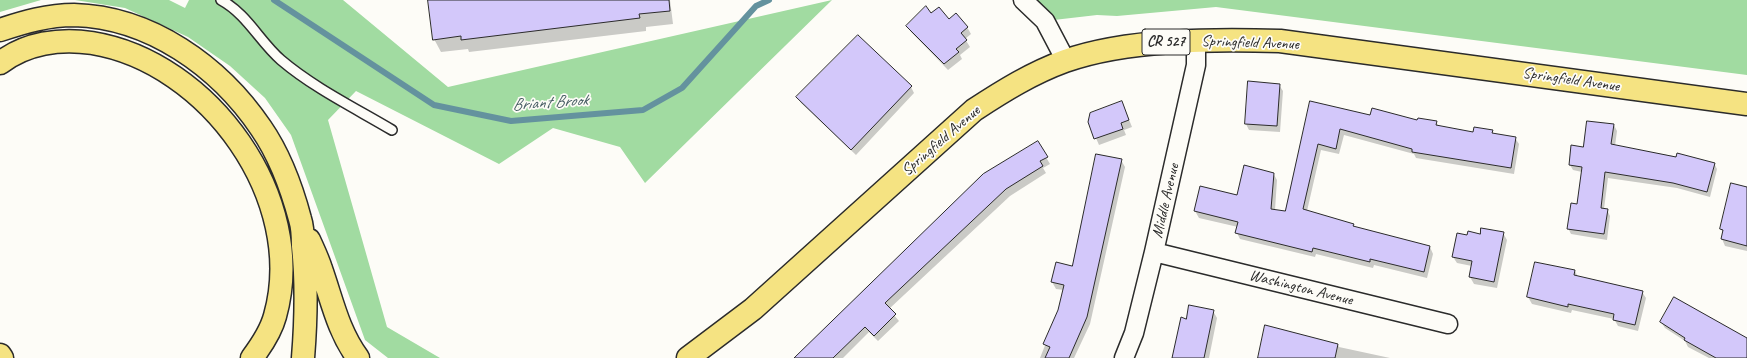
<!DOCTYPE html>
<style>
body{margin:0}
canvas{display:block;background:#fdfcf7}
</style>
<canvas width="1747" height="358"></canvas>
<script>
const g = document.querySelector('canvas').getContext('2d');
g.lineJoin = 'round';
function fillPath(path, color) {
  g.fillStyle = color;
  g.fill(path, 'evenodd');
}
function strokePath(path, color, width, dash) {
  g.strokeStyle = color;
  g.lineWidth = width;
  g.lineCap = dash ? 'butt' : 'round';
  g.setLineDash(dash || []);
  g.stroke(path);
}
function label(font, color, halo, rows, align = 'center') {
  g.font = font + ' Caveat,sans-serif';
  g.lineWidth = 3.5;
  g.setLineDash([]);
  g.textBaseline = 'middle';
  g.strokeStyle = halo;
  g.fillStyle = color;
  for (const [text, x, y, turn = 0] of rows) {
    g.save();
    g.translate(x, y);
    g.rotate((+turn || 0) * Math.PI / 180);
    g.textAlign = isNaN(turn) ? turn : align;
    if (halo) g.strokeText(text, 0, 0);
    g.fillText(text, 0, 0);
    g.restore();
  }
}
fillPath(new Path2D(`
 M0 0H41L0 12Z
 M75 0H169L185 8 189 0H343L448 87 832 0 645 183 620 147 553 128 499 164 356 91 328 120 387 327 440 358H388L365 340 291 135 265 98 230 66 188 37 125 8Z
 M1024 0H1747V75L1216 7 1117 16 1097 15 1045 21Z`), '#a1dba1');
fillPath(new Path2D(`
 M429 0H670L673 24 646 27V31L469 52 468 49 441 52 434 39Z
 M931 14 967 27 971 34 965 39 970 47 960 55 962 59 948 70 911 32 907 26Z
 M1279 85 1283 91 1280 132 1249 130 1246 124Z
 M911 87 914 93 856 155 801 103 797 97Z
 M1122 102 1132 127 1124 130 1126 135 1099 145 1089 122Z
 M1311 103 1371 116 1436 122 1439 127 1474 133 1492 130 1494 135 1515 138 1519 144 1514 174 1416 158 1414 154 1344 135 1339 154 1321 150 1307 211 1353 224 1355 227 1430 247 1433 254 1427 278 1374 265 1373 268 1316 254 1315 257 1240 239 1237 233 1238 227 1199 218 1195 211 1238 196 1273 173 1277 180 1275 210 1286 212Z
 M1614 125 1617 131 1615 146 1714 163 1717 169 1710 197 1677 188 1608 178 1604 209 1607 210 1610 216 1607 240 1571 234 1568 228 1578 205 1582 172 1573 170 1570 165 1584 148Z
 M1037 142 1050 164 1043 168 1046 173 1010 196 889 309 899 321 878 341 869 332 843 358H795L868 286 909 249Z
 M1121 160 1125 167 1090 324 1074 358H1040L1059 310 1064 290 1056 289 1052 282 1073 267Z
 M1747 188V251L1725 246 1722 239 1723 233 1721 229Z
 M1503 233 1507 240 1497 288 1474 284 1470 277 1472 266 1457 263 1453 257 1468 236Z
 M1575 271 1578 277 1642 292 1646 298 1638 331 1618 326 1614 319 1572 310 1571 313 1532 304 1528 297Z
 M1213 311 1217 318 1209 358H1173L1187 320Z
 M1661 322 1747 339V358H1709L1688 347 1685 341 1665 328Z
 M1338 345 1339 347 1390 358H1259Z`), '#0003');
strokePath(new Path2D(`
 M274 0 434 105 511 121 643 110 682 88 756 6 769 0`), '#64929e', 6);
const building = new Path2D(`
 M428 0H669L670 11 639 14 640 18 461 40V36L433 40Z
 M926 6 931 13 939 7 949 19 956 13 968 27 961 33 967 40 956 49 959 52 944 64 906 26Z
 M858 35 912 86 851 150 796 97Z
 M1248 81 1280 84 1277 126 1245 124Z
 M1122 101 1129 120 1121 123 1123 129 1094 139 1088 122 1090 113Z
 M1310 101 1370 115 1372 108 1417 120 1418 118 1437 121 1436 125 1473 132 1474 127 1493 130 1492 133 1516 137 1511 168 1412 152V149L1340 129 1336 149 1318 144 1303 209 1354 224 1353 226 1430 246 1424 272 1370 259V262L1313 248 1312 252 1235 233 1238 222 1194 211 1200 186 1237 195 1244 165 1274 173 1271 209 1285 211Z
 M1587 121 1614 124 1611 144 1676 157 1677 153 1715 163 1707 192 1673 183 1605 172 1601 208 1608 209 1604 234 1567 229 1571 203 1577 204 1582 167 1569 165 1571 145 1583 147Z
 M1038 141 1048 157 1040 161 1043 166 1006 189 885 303 896 314 874 336 865 327 833 358H794L983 174Z
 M1096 154 1122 159 1087 317 1069 358H1045L1050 347 1043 344 1058 310 1064 285 1051 282 1056 262 1072 266Z
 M1731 183 1747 187V246L1721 239 1723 230 1720 229Z
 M1481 228 1504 232 1494 282 1469 277 1472 261 1452 257 1457 233 1467 235 1468 231 1480 234Z
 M1535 262 1575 270 1574 275 1643 291 1635 325 1613 320 1614 314 1568 304V307L1527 297Z
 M1674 297 1747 338V358H1716L1684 340 1685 338 1660 322Z
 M1189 305 1214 310 1204 358H1172L1181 317 1186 319Z
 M1265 325 1338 344 1335 358H1258Z`);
fillPath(building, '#d3c8fa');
strokePath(building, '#2b2b2b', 1);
const service = new Path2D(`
 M221 0C247 14 260 42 281 60 314 88 355 108 392 130`);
const minor = new Path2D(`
 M1023 0 1045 21 1066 61
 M1154 252 1448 324
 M1124 358 1134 333 1154 252 1196 65V41`);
const primary = new Path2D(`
 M688 358 753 309 974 110C1003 91 1032 73 1065 61 1127 39 1214 39 1280 41L1747 104`);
const motorway = new Path2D(`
 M0 30C24 22 48 15 74 15 150 17 219 66 261 128 279 154 292 189 300 219 303 228 303 238 303 246 307 283 306 321 303 358
 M0 63C26 43 60 38 92 43 209 62 308 199 275 316 271 331 261 346 252 358
 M309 240C313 249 318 259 321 269 332 300 338 331 358 358
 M0 355 2 358`);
strokePath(service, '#2b2b2b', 12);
strokePath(minor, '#2b2b2b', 21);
strokePath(primary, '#2b2b2b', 25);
strokePath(motorway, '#2b2b2b', 25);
strokePath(service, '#fdfcf7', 9);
strokePath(minor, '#fdfcf7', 18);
strokePath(primary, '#f5e382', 22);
strokePath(motorway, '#f5e382', 22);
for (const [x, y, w] of [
 [1166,42,48]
]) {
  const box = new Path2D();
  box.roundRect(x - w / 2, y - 13, w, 26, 3);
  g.fillStyle = '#fdfcf7';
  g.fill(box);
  strokePath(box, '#2b2b2b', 1);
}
label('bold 15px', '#2b2b2b', null, [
 ["CR 527",1166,42]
]);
label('16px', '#2b2b2b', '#fdfcf7', [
 ["Springfield Avenue",1250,43,2],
 ["Springfield Avenue",1571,80,8],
 ["Springfield Avenue",941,141,-41],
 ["Middle Avenue",1166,201,-77],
 ["Washington Avenue",1301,288,14]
]);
label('italic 17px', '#485e64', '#fdfcf7', [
 ["Briant Brook",550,103,-4]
]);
</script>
